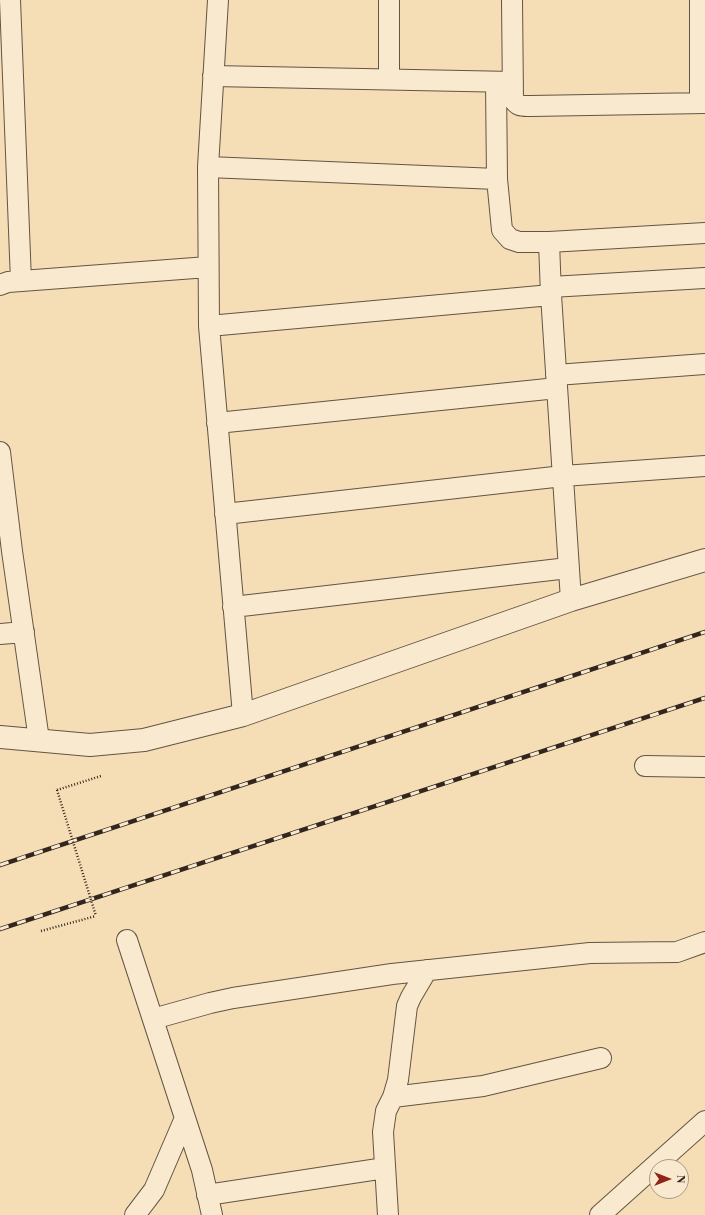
<!DOCTYPE html>
<style>
body{margin:0}
#map{position:relative;width:705px;height:1215px;overflow:hidden;background:#f5ddb5;font-family:"Libre Bodoni",serif}
canvas{display:block}
.north{position:absolute;left:649px;top:1159px;width:40px;height:40px;box-sizing:border-box;background:#f8e9cf;border:1px solid #aa9b89;border-radius:50%;rotate:90deg;font-size:11px;font-weight:700;line-height:16px;text-align:center;color:#34261f}
.north::after{content:'';display:block;margin:auto;width:14px;height:18px;background:#8f2418;clip-path:polygon(50% 0,100% 100%,50% 72%,0 100%)}
</style>
<div id="map">
<canvas width="705" height="1215"></canvas>
<div class="north">N</div>
</div>
<script>
const g = document.querySelector('canvas').getContext('2d');
g.lineJoin = 'round';
function strokePath(path, color, width, dash) {
  g.strokeStyle = color;
  g.lineWidth = width;
  g.lineCap = dash ? 'butt' : 'round';
  g.setLineDash(dash || []);
  g.stroke(path);
}
const minor = new Path2D(`
 M10 0 21 281
 M218 0 208 167 209 326 243 715
 M389 0V79
 M512 0 513 99C518 107 522 106 531 106L705 103
 M700 0V103
 M213 76 513 82
 M496 83 497 179 502 230 510 239 519 242H549L705 233
 M208 167 497 179
 M549 242 551 295 571 600
 M0 285 8 282 208 267
 M551 287 705 278
 M209 326 551 295
 M556 375 705 364
 M217 423 557 388
 M0 452 12 551 39 740
 M225 514 563 476 705 466
 M233 607 568 568
 M0 634 24 632
 M645 766 705 767
 M127 940 202 1170 212 1215
 M153 1019 210 1003 233 998 392 974 590 953 677 952 705 942
 M393 1097 483 1086 601 1058
 M207 1195 385 1168
 M135 1215 154 1190 185 1118
 M388 1215 383 1132 386 1111 393 1097 398 1080 407 1006 411 997 427 970
 M600 1215 705 1121`);
const tertiary = new Path2D(`
 M0 737 90 745 144 740 243 715 571 600 705 560`);
strokePath(minor, '#645444', 22);
strokePath(tertiary, '#645444', 24);
strokePath(new Path2D(`
 M57 790 101 776
 M41 931 96 916`), '#34261f', 2.5, [1, 2]);
strokePath(minor, '#f8e9cf', 20);
strokePath(tertiary, '#f8e9cf', 22);
const rail = new Path2D(`
 M0 865 705 632
 M0 929 705 698`);
strokePath(rail, '#34261f', 4.5);
strokePath(rail, '#f8e9cf', 3, [9]);
strokePath(new Path2D(`
 M57 790 96 916`), '#34261f', 2.5, [1, 2]);
</script>
